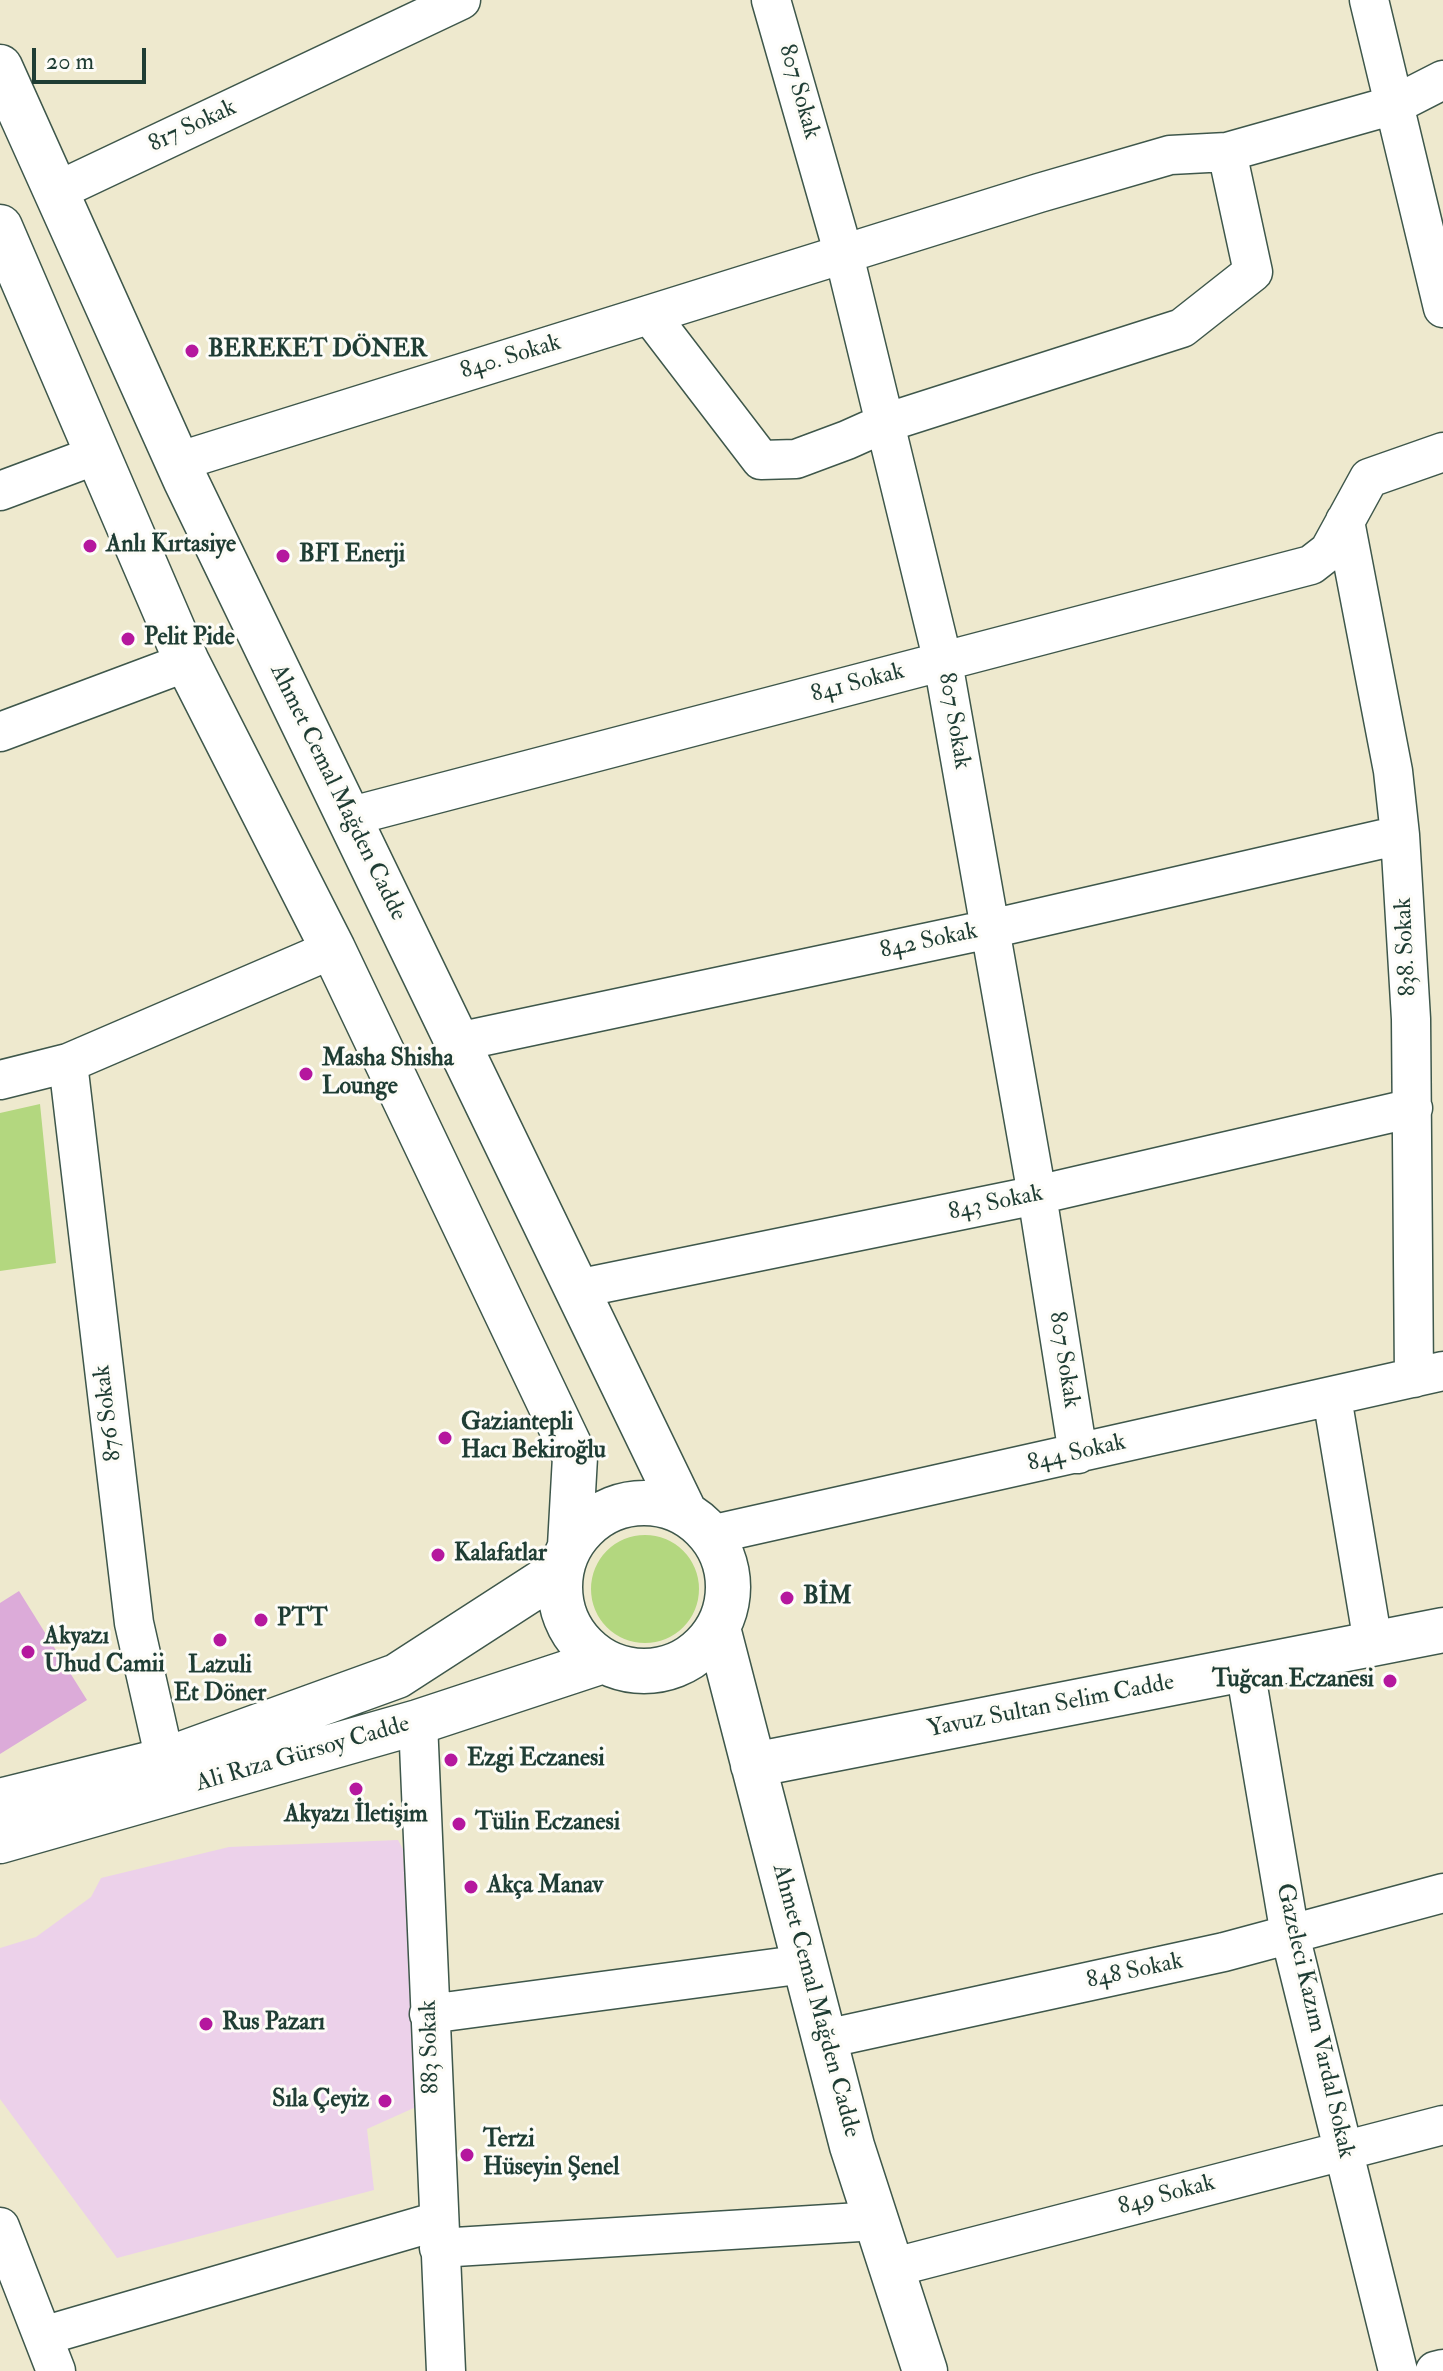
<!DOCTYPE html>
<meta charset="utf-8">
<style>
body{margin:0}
#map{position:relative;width:1443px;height:2371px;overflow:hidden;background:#eee9ce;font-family:"IM FELL Double Pica",serif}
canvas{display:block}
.scale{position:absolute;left:32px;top:48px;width:114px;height:36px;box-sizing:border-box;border:4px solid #1f3d34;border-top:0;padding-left:10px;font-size:24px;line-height:28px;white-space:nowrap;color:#1f3d34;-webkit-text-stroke:6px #fdfcf7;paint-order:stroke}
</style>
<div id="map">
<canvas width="1443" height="2371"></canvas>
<div class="scale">20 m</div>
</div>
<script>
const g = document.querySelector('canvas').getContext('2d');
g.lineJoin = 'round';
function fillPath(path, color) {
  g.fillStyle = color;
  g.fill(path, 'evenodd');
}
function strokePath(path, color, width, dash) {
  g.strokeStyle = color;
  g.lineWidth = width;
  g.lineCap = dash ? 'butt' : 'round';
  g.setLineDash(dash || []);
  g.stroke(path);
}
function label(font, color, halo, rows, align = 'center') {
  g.font = font + ' "IM FELL Double Pica",serif';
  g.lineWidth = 6;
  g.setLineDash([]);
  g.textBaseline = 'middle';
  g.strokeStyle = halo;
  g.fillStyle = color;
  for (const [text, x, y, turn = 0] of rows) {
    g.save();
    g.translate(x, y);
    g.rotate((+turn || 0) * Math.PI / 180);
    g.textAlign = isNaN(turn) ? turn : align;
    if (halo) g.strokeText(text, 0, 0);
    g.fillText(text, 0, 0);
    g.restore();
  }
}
fillPath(new Path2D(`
 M398 1840 403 1849 416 2107 367 2129 374 2190 117 2258 0 2099V1948L36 1937 91 1897 101 1878 229 1847Z`), '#ecd1ea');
fillPath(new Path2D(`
 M40 1104 56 1263 0 1271V1113Z
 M591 1589a54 54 0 1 1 108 0a54 54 0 1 1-108 0Z`), '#b3d77f');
fillPath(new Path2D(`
 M19 1591 87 1700 0 1754V1603Z`), '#dcabd9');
const minor = new Path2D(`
 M771 0 844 255 943 662 1037 1195 1078 1454
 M1369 0 1443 308
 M55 192 461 0
 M650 315 761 460 796 459 847 440 885 423 1182 328 1253 272 1227 152
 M177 462 1039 193 1170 155 1227 152 1394 105 1443 80
 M0 491 99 454
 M1345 521 1393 771 1400 835 1411 1019 1414 1378
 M0 732 187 662
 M348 817 1311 565 1329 551 1369 478 1443 452
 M457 1042 990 929 1400 835
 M68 1063 134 1623 165 1760
 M0 1080 68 1063 333 949
 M576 1289 1037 1195 1413 1108
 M1332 1397 1373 1643
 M710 1535 1443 1371
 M1245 1669 1290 1935 1398 2371
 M418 1722 446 2371
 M429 2014 805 1964
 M825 2039 1224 1952 1443 1893
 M0 2227 56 2371
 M439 2248 876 2221
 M891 2268 1443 2125
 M43 2336 438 2221
 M1435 2371 1443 2369`);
const secondary = new Path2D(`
 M0 67 186 481 685 1513
 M0 227 187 662 333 949 575 1457 570 1546
 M560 1587a84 84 0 1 1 168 0a84 84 0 1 1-168 0Z
 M718 1628 852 2146 925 2371
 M753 1765 1443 1630
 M0 1801 165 1760 397 1676 561 1570
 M0 1841 418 1722 603 1661`);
strokePath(minor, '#3e574b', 41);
strokePath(secondary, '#3e574b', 47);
strokePath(minor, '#fff', 38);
strokePath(secondary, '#fff', 44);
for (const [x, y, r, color] of [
 [192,351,8,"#b5179e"],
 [90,546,8,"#b5179e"],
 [283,556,8,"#b5179e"],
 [128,639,8,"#b5179e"],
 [306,1074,8,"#b5179e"],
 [445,1438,8,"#b5179e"],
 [438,1555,8,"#b5179e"],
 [787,1598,8,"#b5179e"],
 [261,1620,8,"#b5179e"],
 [220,1640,8,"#b5179e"],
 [28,1652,8,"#b5179e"],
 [1390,1681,8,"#b5179e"],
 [451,1760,8,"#b5179e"],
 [356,1789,8,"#b5179e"],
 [459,1824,8,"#b5179e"],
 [471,1887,8,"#b5179e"],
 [206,2024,8,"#b5179e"],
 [385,2101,8,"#b5179e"],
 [467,2155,8,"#b5179e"]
]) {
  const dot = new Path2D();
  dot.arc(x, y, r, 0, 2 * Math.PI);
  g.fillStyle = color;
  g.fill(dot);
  strokePath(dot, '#fdfcf7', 3);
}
label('24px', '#1f3d34', '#fdfcf7', [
 ["807 Sokak",798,92,74],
 ["817 Sokak",193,127,-25],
 ["840. Sokak",511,358,-17],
 ["841 Sokak",858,684,-15],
 ["807 Sokak",953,721,80],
 ["Ahmet Cemal Mağden Cadde",337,793,64],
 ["842 Sokak",929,942,-12],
 ["838. Sokak",1407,947,-93],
 ["843 Sokak",996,1204,-12],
 ["807 Sokak",1063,1360,81],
 ["876 Sokak",109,1413,-97],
 ["844 Sokak",1077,1454,-13],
 ["Yavuz Sultan Selim Cadde",1051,1707,-11],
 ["Ali Rıza Gürsoy Cadde",303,1755,-16],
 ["848 Sokak",1135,1972,-12],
 ["Ahmet Cemal Mağden Cadde",815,2001,75],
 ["Gazeleci Kazım Vardal Sokak",1314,2021,77],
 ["883 Sokak",431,2047,-92],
 ["849 Sokak",1167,2196,-15]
]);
label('bold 24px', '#1f3d34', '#fdfcf7', [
 ["BEREKET DÖNER",208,351],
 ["Anlı Kırtasiye",106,546],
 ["BFI Enerji",299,556],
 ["Pelit Pide",144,639],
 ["Masha Shisha",322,1060],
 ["Lounge",322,1088],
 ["Gaziantepli",461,1424],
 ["Hacı Bekiroğlu",461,1452],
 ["Kalafatlar",454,1555],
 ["BİM",803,1598],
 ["PTT",277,1620],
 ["Akyazı",44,1638],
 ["Uhud Camii",44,1666],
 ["Lazuli",220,1667,"center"],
 ["Et Döner",220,1695,"center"],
 ["Tuğcan Eczanesi",1374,1681,"right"],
 ["Ezgi Eczanesi",467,1760],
 ["Akyazı İletişim",356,1816,"center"],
 ["Tülin Eczanesi",475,1824],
 ["Akça Manav",487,1887],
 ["Rus Pazarı",222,2024],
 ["Sıla Çeyiz",369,2101,"right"],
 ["Terzi",483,2141],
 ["Hüseyin Şenel",483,2169]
], 'left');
</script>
